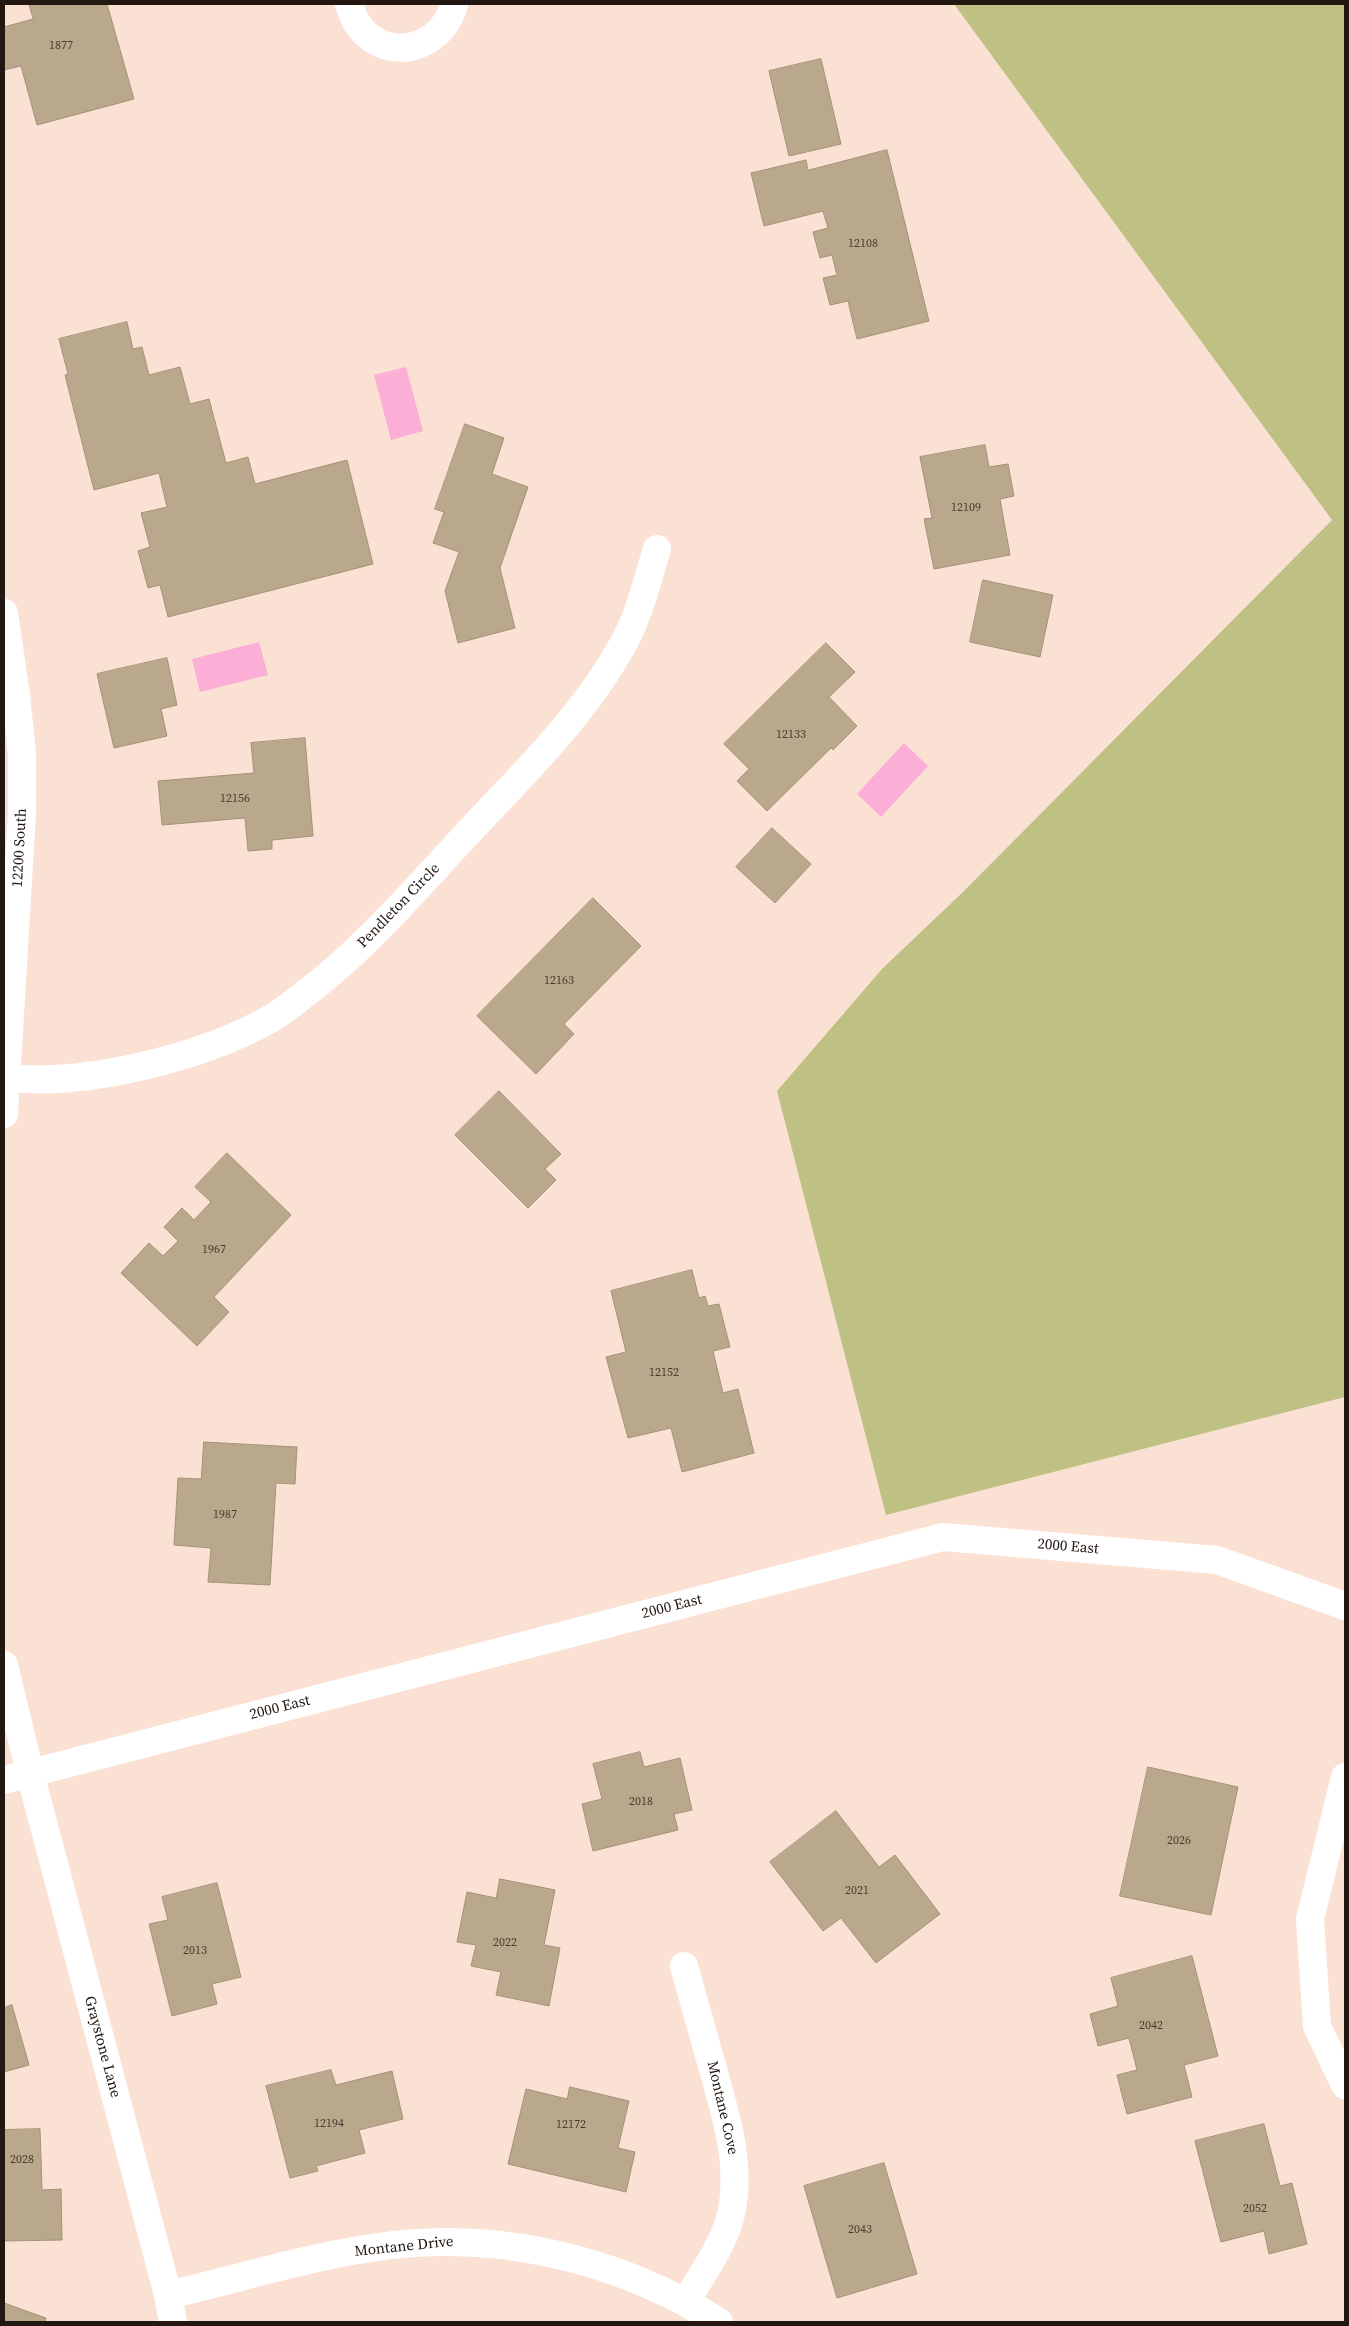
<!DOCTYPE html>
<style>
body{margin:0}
#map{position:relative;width:1349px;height:2326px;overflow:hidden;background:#fbe1d3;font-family:"Source Serif 4",serif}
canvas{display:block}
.frame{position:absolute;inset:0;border:5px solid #231711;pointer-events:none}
</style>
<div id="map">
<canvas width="1349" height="2326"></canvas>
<div class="frame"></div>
</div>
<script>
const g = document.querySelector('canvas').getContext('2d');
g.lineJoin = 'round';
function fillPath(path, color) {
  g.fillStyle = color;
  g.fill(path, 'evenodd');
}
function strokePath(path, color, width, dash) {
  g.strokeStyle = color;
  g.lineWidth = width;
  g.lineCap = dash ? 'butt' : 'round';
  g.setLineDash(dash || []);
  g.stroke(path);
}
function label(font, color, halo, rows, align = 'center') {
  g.font = font + ' "Source Serif 4",serif';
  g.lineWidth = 5;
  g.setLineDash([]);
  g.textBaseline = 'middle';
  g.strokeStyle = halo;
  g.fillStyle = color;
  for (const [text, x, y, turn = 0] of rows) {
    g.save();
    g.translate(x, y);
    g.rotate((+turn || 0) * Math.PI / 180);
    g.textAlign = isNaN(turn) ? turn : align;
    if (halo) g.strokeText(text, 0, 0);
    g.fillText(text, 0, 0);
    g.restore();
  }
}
fillPath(new Path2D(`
 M954 4H1345V1397L886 1515 777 1091 882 969 963 892 1332 520Z`), '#bec183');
fillPath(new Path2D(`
 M406 367 423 431 391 440 374 375Z
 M259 642 268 675 200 692 192 659Z
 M904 743 928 766 881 817 857 794Z`), '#fbaed6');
const building = new Path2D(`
 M29 4H107L134 99 37 125 21 66 4 70V27L33 19Z
 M821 59 841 144 789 156 769 71Z
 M887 150 929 321 857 339 848 301 830 305 823 278 837 275 832 255 820 258 813 232 828 228 823 211 764 226 751 173 806 160 808 170Z
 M127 322 133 349 142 347 149 375 180 367 190 404 209 399 226 463 248 457 255 484 347 460 373 564 168 617 160 585 148 588 138 551 150 547 141 513 167 507 159 473 94 490 65 375 68 374 59 339Z
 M465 424 504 438 492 474 528 487 500 568 515 628 458 643 445 591 459 552 433 543 444 512 435 509Z
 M985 445 989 467 1008 464 1014 496 1000 499 1010 555 934 569 924 519 932 518 920 457Z
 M983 580 1053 595 1040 657 970 642Z
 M826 643 855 672 829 697 857 726 833 750 831 748 767 811 737 781 749 769 724 744Z
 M167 658 177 705 161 709 167 736 114 748 97 674Z
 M305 738 313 836 272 840V849L248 851 245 818 162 825 158 781 254 773 251 743Z
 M772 828 811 864 775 903 736 867Z
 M593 898 641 946 564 1024 574 1034 536 1074 477 1016Z
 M499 1091 561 1154 545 1169 556 1180 528 1208 455 1135Z
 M227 1153 291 1215 214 1297 229 1312 197 1346 121 1273 149 1243 163 1256 178 1241 164 1227 182 1208 194 1220 211 1202 195 1187Z
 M692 1270 699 1298 705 1296 708 1306 719 1304 730 1347 713 1351 723 1393 738 1389 754 1453 682 1472 671 1428 628 1438 606 1357 626 1352 611 1291Z
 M204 1442 297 1447 295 1484 276 1483 270 1585 208 1582 211 1548 174 1545 178 1478 201 1479Z
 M640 1752 644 1767 680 1758 692 1810 674 1814 678 1830 593 1851 582 1804 602 1799 593 1764Z
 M1148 1767 1238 1787 1211 1915 1120 1896Z
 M836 1811 879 1867 895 1855 940 1914 876 1963 841 1918 823 1931 770 1862Z
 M500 1879 555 1890 544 1945 560 1948 549 2006 496 1995 501 1972 471 1966 476 1945 457 1942 467 1892 496 1898Z
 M217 1883 241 1977 212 1984 217 2004 172 2016 149 1924 168 1920 162 1897Z
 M1192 1956 1218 2056 1184 2065 1192 2097 1127 2114 1117 2075 1137 2070 1129 2038 1098 2046 1090 2014 1118 2006 1111 1978Z
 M12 2005 29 2065 4 2072V2008Z
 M331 2070 336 2085 392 2071 403 2119 359 2130 365 2153 316 2166 318 2171 290 2178 266 2086Z
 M570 2087 629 2101 618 2148 635 2152 626 2192 508 2164 526 2089 567 2099Z
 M1264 2124 1280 2186 1292 2183 1307 2244 1269 2254 1264 2231 1221 2242 1195 2141Z
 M40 2129 42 2190 61 2189 62 2240 4 2241V2130Z
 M884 2163 917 2274 837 2298 804 2186Z
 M4 2303 46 2318 45 2322H4Z`);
fillPath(building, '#b9a88c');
strokePath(building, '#a39277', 1);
strokePath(new Path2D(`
 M349 4C352 15 357 26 366 34 398 63 445 43 454 4
 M4 613 16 695 22 754V814L4 1114
 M4 1077C82 1088 204 1057 272 1018 282 1012 292 1004 301 997 363 951 413 892 465 836 520 777 582 718 622 646 639 617 647 581 657 549
 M4 1665 30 1773 168 2295 173 2322
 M1345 1777 1310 1919 1317 2026 1345 2085
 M4 1780 943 1537 1217 1560 1345 1606
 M684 1966C694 2001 703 2035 713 2069 726 2117 742 2164 731 2214 724 2245 702 2274 686 2301
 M168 2295C234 2280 304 2258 371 2248 492 2229 616 2257 719 2322`), '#fff', 28);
label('12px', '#483b30', null, [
 ["1877",61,46],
 ["12108",863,244],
 ["12109",966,508],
 ["12133",791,735],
 ["12156",235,799],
 ["12163",559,981],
 ["1967",214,1250],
 ["12152",664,1373],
 ["1987",225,1515],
 ["2018",641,1802],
 ["2026",1179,1841],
 ["2021",857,1891],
 ["2022",505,1943],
 ["2013",195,1951],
 ["2042",1151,2026],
 ["12194",329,2124],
 ["12172",571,2125],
 ["2028",22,2160],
 ["2052",1255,2209],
 ["2043",860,2230]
]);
label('15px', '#231711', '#fff', [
 ["12200 South",20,848,-87],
 ["Pendleton Circle",399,906,-46],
 ["2000 East",1068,1547,5],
 ["2000 East",672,1607,-14],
 ["2000 East",280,1708,-14],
 ["Graystone Lane",102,2047,75],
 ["Montane Cove",722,2108,77],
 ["Montane Drive",404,2247,-6]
]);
</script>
